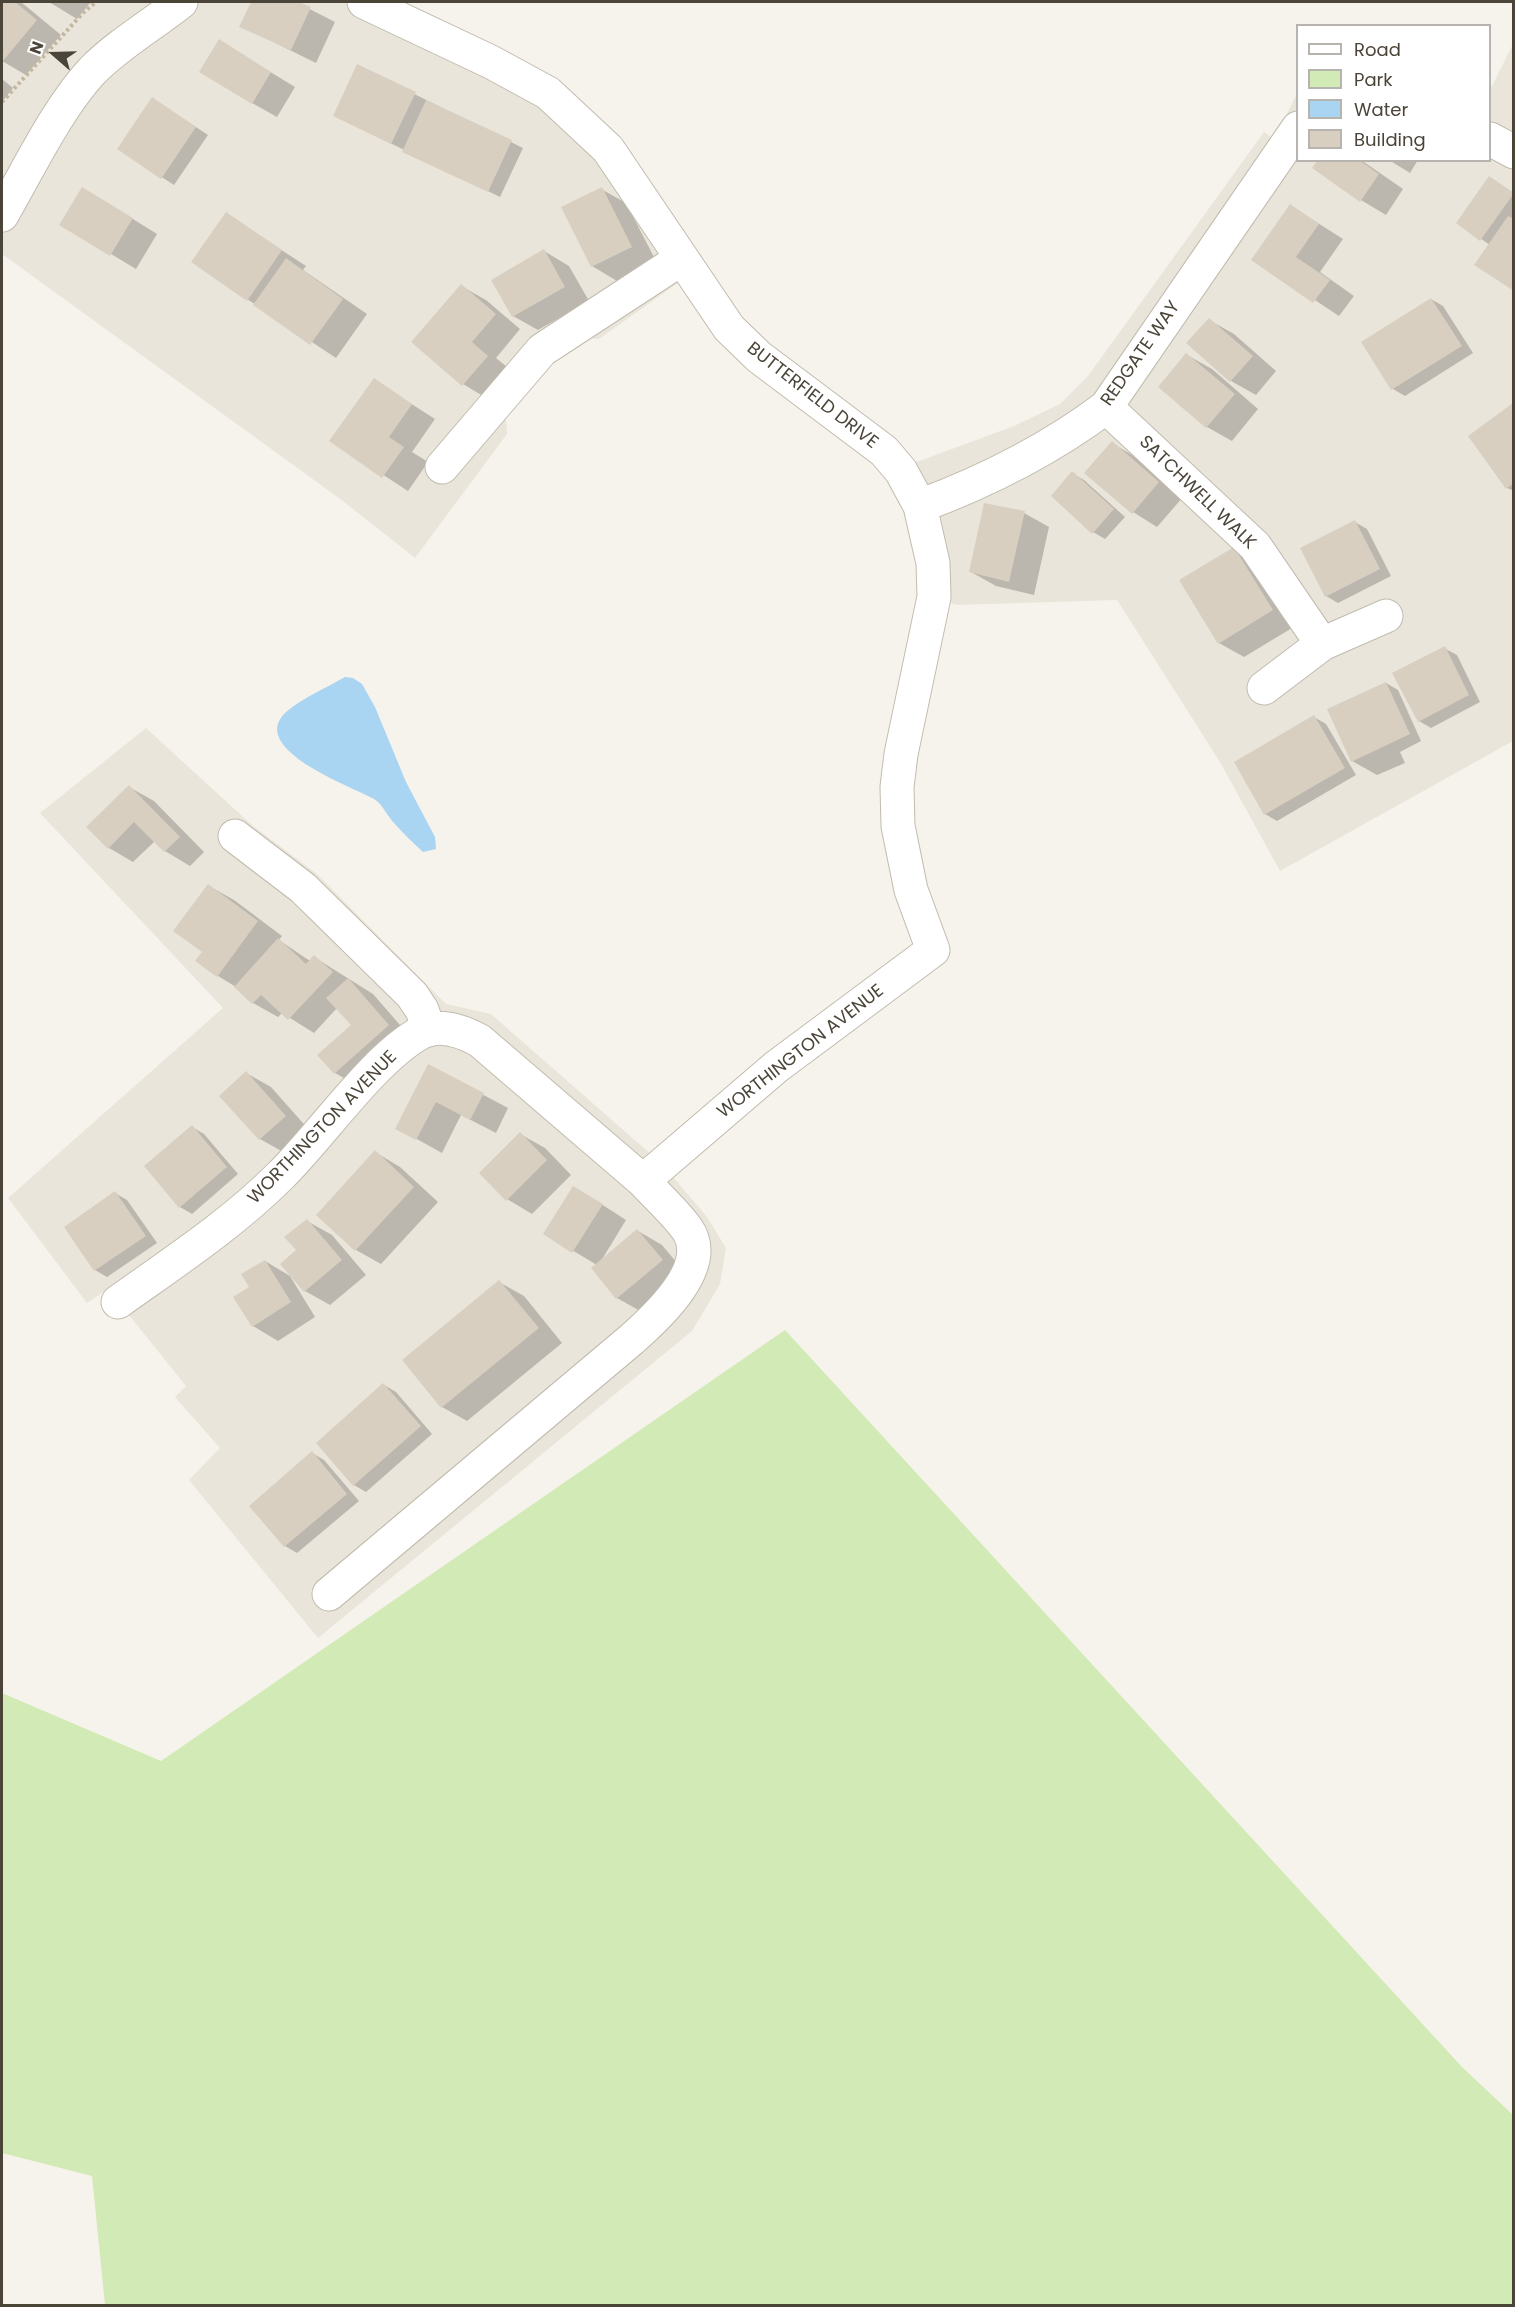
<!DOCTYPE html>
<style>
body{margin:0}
#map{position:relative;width:1515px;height:2307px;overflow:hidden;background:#f6f3ec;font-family:Poppins,sans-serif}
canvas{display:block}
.frame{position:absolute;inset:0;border:3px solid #4b4439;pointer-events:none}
.legend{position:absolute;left:1296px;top:24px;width:195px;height:138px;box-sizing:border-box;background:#fff;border:2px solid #b7b4b0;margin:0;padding:8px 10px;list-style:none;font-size:18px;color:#4b4439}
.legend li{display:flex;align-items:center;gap:12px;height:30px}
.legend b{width:30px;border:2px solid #b7b4b0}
.north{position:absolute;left:24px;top:24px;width:60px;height:60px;-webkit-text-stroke:4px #fff;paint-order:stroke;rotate:290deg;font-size:16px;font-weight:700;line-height:24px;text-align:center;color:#4b4439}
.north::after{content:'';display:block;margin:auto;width:21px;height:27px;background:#4b4439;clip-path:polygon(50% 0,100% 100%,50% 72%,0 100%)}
</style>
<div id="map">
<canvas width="1515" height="2307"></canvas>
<div class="frame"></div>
<ul class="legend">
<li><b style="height:8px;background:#fff"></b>Road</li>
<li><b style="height:16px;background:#d2eab5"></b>Park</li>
<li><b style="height:16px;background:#a9d4f2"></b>Water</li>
<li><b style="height:16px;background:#d8cfc1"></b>Building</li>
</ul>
<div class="north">N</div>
</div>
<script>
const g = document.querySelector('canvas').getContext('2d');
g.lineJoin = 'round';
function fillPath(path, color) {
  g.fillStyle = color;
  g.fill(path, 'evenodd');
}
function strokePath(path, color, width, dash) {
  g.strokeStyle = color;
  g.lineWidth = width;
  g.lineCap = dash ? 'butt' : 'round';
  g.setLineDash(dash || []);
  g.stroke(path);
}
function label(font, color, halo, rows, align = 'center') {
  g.font = font + ' Poppins,sans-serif';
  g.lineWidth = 6;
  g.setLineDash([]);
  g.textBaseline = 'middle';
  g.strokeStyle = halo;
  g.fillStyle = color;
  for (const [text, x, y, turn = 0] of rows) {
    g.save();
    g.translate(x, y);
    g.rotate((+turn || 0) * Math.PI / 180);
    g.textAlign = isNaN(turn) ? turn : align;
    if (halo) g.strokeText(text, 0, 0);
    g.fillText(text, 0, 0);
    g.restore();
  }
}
fillPath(new Path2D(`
 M2 2H364L548 93 692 273 599 339 574 337 505 407 507 434 415 558 343 501 2 254Z
 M1513 44V741L1280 871 1220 762 1117 600 957 605 944 601 949 561 944 533 914 463 1014 426 1060 404 1088 376 1264 132 1274 139 1297 94 1298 160H1490V90Z
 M146 728 253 826 317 874 446 1004 491 1014 662 1164 707 1217 726 1248 720 1284 692 1331 318 1638 189 1480 220 1448 175 1397 186 1386 108 1289 87 1303 8 1198 223 1008 40 813Z`), '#eae5da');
fillPath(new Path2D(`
 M785 1330 1462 2067 1513 2115V2305H105L92 2176 2 2153V1693L161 1761Z`), '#d2eab5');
fillPath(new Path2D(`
 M345 677 353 678 362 684 375 707 406 782 435 837 436 849 423 852C413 843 403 833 394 823 387 816 382 803 374 799 353 787 246 749 286 712 302 698 326 688 345 677Z`), '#a9d4f2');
fillPath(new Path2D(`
 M2 2H21L61 35 26 75 2 61Z
 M49 2H91L77 19Z
 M252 2H296L335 22 316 63 241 26Z
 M244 56 295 87 277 117 252 103Z
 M358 66 523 148 500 197 335 116Z
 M2 79 13 88 2 102Z
 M164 106 208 135 174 185 119 149Z
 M1319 160H1361L1403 189 1386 215 1361 200Z
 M1389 160H1418L1410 173Z
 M601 189 626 203 656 261 617 281 592 266 563 208Z
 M1514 193V217L1490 245 1458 223Z
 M107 203 157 234 136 269 61 224Z
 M1291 206 1343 239 1320 272 1354 296 1339 316 1253 259Z
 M226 214 306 266 303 270 367 314 336 358 247 299Z
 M544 251 569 266 589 301 538 330 513 316Z
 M461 286 486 300 520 329 496 358 512 371 488 399 463 384Z
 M1431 299 1443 306 1473 353 1405 396 1393 389 1363 342Z
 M1209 320 1234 334 1276 371 1256 395 1231 381Z
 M1187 355 1212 369 1258 409 1232 441 1207 427Z
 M374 380 435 419 412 452 428 462 408 491 331 441Z
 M1513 405H1514V491L1507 488Z
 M1112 443 1137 458 1183 497 1157 527 1133 512Z
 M1072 473 1084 480 1125 517 1105 539 1093 532Z
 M1024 513 1049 527 1034 595 996 586 971 572Z
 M1355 522 1367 529 1391 576 1338 603 1326 596Z
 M1234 549 1259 563 1297 625 1244 657 1219 643Z
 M1444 648 1457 655 1480 702 1431 728 1419 721Z
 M1386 683 1398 690 1421 741 1400 752 1405 763 1377 775 1352 761Z
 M1314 717 1326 724 1356 775 1277 821 1265 814Z
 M129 787 154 801 204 852 190 866 165 851 155 841 133 862 109 848Z
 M209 886 234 900 282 936 279 940 310 961 314 957 373 994 413 1040 360 1087 335 1073 319 1055 353 1025 337 1008 314 1033 282 1013 278 1017 253 1003 236 987 218 976 204 952Z
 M429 1066 508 1108 496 1133 461 1115 442 1153 397 1128Z
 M246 1073 271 1087 310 1131 285 1153 260 1139Z
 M192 1127 204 1134 238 1174 192 1214 180 1207Z
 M520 1134 545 1148 571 1175 532 1214 507 1199Z
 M375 1152 400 1167 438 1202 381 1264 356 1250 318 1214Z
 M115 1193 127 1200 157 1243 107 1277 95 1270 66 1228Z
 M598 1202 626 1220 601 1261 638 1231 662 1245 687 1275 642 1312 617 1298 597 1265 545 1234Z
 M307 1221 332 1235 366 1275 330 1305 305 1291Z
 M265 1261 290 1276 315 1317 278 1341 253 1326Z
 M499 1282 524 1296 562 1343 467 1421 442 1407 404 1360Z
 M384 1385 396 1392 432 1434 366 1492 354 1485Z
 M312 1453 324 1460 359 1501 297 1553 285 1546Z`), '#0003');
fillPath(new Path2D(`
 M2 2H15L37 20 2 62Z
 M251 2H299L311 7 291 50 239 27Z
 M219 39 271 72 252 104 199 72Z
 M357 64 416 92 391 144 333 116Z
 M152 97 196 127 161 179 117 149Z
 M426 100 512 140 488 192 402 152Z
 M1318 160H1359L1379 174 1360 202 1312 168Z
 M1489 176 1514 193 1480 241 1456 223Z
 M82 187 133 218 110 256 59 225Z
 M602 187 632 247 591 267 561 207Z
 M1290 204 1319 224 1296 257 1330 280 1313 303 1251 260Z
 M226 212 282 250 247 301 191 262Z
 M1508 216 1514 219V291L1474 265Z
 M544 249 565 287 512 317 491 280Z
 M286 258 343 299 310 345 253 305Z
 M461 284 496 314 472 342 488 356 462 386 411 342Z
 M1431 298 1462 346 1391 390 1361 342Z
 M1209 318 1253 356 1230 382 1186 343Z
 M1186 353 1235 394 1206 428 1158 387Z
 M374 378 412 404 389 437 404 447 382 478 329 441Z
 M1513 403 1514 483 1506 489 1468 436Z
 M1112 441 1159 482 1132 514 1084 473Z
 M1072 471 1114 509 1092 534 1051 496Z
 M984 503 1025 511 1009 582 969 572Z
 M1355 520 1380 569 1325 597 1300 548Z
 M1234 547 1273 610 1218 644 1179 580Z
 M1445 646 1469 695 1418 722 1392 673Z
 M1386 682 1410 734 1351 762 1327 709Z
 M1314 715 1345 768 1264 815 1234 762Z
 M129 785 180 837 164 852 134 822 108 849 86 827Z
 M208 884 258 921 217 977 195 961 202 952 173 931Z
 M278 938 306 964 314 955 333 972 288 1020 261 995 252 1004 234 987Z
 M348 978 389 1025 334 1074 317 1055 351 1025 326 998Z
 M428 1064 484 1093 470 1120 436 1102 416 1140 395 1129Z
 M246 1071 286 1116 259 1140 219 1096Z
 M192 1125 227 1167 179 1208 144 1166Z
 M520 1132 547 1160 506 1201 479 1173Z
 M375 1150 414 1187 355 1251 316 1215Z
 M573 1186 603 1204 572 1253 543 1234Z
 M115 1191 146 1236 94 1271 64 1227Z
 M307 1219 342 1260 304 1292 280 1264 296 1250 284 1237Z
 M637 1229 663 1260 616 1299 591 1268Z
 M265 1260 291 1302 252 1327 233 1297 249 1287 241 1274Z
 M499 1280 539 1328 441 1408 402 1360Z
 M383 1383 421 1426 353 1486 316 1443Z
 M312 1451 347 1494 284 1547 249 1506Z`), '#d8cfc1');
const minor = new Path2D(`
 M1490 139 1514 152
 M2 215C28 170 58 107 93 70 120 43 152 25 181 2
 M1106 407 1255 546 1322 644
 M442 467 542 350 681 259
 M920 506C987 481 1049 450 1106 407L1298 128
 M1264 688 1322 644 1386 616
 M235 836 303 888 412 995 422 1010 429 1030
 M118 1302C174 1262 232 1224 280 1176 321 1136 372 1060 420 1033 439 1023 462 1031 480 1041L643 1181 776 1067 933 950 911 890 898 826 897 787 901 754 934 597 933 563 920 506 901 471 884 451 759 357 729 328 608 149 548 93 491 62 364 2
 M329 1594 632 1339C658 1316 713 1266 687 1229 675 1212 657 1196 643 1181`);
strokePath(minor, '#c2bbae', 35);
strokePath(new Path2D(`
 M2 102 83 13 96 2`), '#c4b79f', 4, [3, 3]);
strokePath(minor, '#fff', 33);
label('18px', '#4b4439', '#fff', [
 ["REDGATE WAY",1141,354,-55],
 ["BUTTERFIELD DRIVE",812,396,38],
 ["SATCHWELL WALK",1197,493,44],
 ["WORTHINGTON AVENUE",801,1052,-38],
 ["WORTHINGTON AVENUE",323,1128,-46]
]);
</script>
